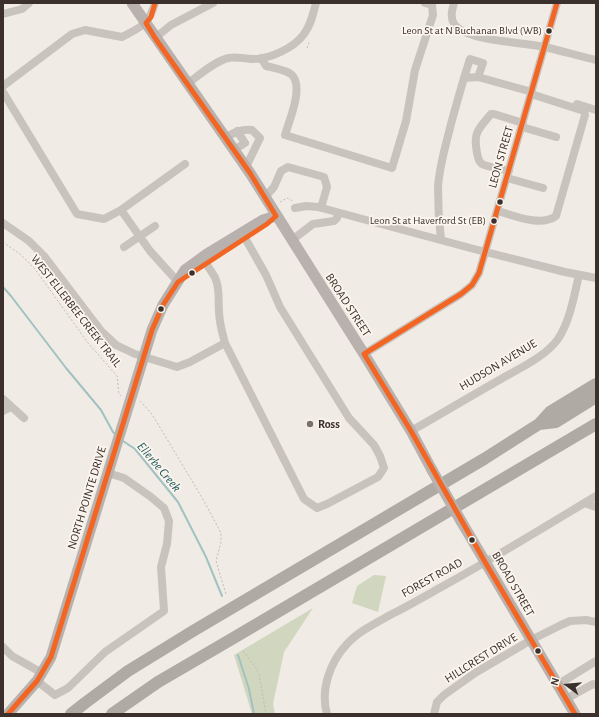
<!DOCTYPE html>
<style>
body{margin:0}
#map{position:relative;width:599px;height:717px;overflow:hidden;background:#f0ebe5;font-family:"Alegreya Sans",sans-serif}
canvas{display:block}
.frame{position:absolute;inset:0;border:4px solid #3b302b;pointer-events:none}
.north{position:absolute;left:547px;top:665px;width:40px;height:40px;-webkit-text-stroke:3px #fbf5ee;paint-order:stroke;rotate:286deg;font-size:11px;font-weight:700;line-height:16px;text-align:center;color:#3b302b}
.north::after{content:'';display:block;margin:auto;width:14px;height:18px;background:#3b302b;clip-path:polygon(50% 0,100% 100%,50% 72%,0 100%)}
</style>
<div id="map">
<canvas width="599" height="717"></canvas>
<div class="frame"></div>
<div class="north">N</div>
</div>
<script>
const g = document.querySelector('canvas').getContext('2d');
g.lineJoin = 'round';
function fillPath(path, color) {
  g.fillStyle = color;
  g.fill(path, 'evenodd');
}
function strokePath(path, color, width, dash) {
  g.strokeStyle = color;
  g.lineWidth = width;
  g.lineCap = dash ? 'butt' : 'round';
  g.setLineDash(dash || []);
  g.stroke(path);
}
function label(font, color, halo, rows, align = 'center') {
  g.font = font + ' "Alegreya Sans",sans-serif';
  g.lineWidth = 3.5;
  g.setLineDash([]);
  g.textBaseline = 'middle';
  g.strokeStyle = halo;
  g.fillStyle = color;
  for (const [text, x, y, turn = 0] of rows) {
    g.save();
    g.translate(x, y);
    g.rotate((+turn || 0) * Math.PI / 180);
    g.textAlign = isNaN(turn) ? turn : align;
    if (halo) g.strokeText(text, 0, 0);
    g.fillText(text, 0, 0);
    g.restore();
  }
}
fillPath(new Path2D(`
 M374 575 386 576 378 612 352 603 357 586Z
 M313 608 284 652 273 704 275 714H252L234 655Z`), '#d1d6bf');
strokePath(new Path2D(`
 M3 287 11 296 66 368 101 410 113 432 116 435
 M123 441 135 449 178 502 206 557 222 596
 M238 655 249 689 254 714`), '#a1c2c1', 2);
strokePath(new Path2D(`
 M307 48 309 43 308 42
 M280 202 287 198 293 201
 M3 242 21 255 35 269 88 343 117 376 119 394 122 397
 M140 401 151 413 158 424 204 501 221 533V542L216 561 226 594
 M243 651 256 668 259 674 266 714`), '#c2bbb6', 1, [2, 2]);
strokePath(new Path2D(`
 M454 3C452 10 450 17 454 24 467 42 524 42 545 47 562 51 579 56 596 60
 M3 14 22 9 29 3
 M155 38 171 25 213 3
 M261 58 266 66C274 68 287 70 292 75 304 87 289 121 285 135L392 168 406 121 415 70 433 15 432 5 425 3
 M478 77 532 92
 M187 84C198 76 216 60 229 58 236 56 245 59 253 59 270 59 294 48 304 34 311 25 313 14 316 3
 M3 86 72 34 85 30 122 37C142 26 148 26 155 3
 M3 92 77 214 104 219 121 210 185 164
 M577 104 596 110
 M522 127 556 137
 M225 138C235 132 241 129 252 130L260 138 246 167
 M234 150 245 143 237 131
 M509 171C502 169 488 167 482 164 478 161 478 157 477 153 473 132 478 130 491 114H494L523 123
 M507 178 543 188
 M265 197 274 187 281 171 288 167 324 177 327 187 321 208
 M295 208 306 206 318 207 474 249 565 272 596 278
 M121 210 150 251 178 282
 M498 211C515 216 541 227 556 216L585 115 584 111 531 94
 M3 223 29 241 44 256 101 331 116 345 135 354 177 367 190 362 225 343
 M292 240 313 224 334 221 337 218 338 213
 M441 240C439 223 438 205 438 188 439 166 446 145 451 124 457 102 463 80 470 59L483 63 478 77 464 78
 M124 247 155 226
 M206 263C209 269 214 274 216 280 220 291 218 300 219 311 219 322 222 332 225 343L304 499 317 508 327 504 378 477 384 468 380 456 374 445 349 418 280 307 266 275 245 238
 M364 354 461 294 472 285 479 273 557 3
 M3 399 24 418
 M3 411 11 407
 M411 431C441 414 471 396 501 379 520 368 545 357 558 339 570 321 574 296 579 275
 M584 503 596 507
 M3 647 12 656 42 673
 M37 681 55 695 68 688 105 652 164 611 161 567 167 544 169 521 164 508 151 497 124 478 108 473
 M557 685 596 661
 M566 699 593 684 596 685
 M327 714C320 690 330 662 347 644 359 631 376 623 392 614 410 605 427 595 445 585 496 557 546 526 596 496
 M434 714 437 702 444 695 475 673 531 640 561 625 570 621 586 620 596 622`), '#c9c3be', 8);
strokePath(new Path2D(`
 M132 3 250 173 364 354 411 431 432 470
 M461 521 575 714
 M8 714 37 681 51 657 152 330 163 305 185 270 207 254 263 220 276 216`), '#b8b1ad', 11);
strokePath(new Path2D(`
 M539 424 556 422 596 397
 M71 714 85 703 128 671 193 631 484 459 539 424 550 412 596 384
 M112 714 158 682 230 640 596 424`), '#afaaa4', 12);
strokePath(new Path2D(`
 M432 470 461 521`), '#b8b1ad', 11);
strokePath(new Path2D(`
 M557 3 479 273 472 285 461 294 364 354 411 431 485 562 575 714
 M8 714 37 681 51 657 152 330 163 305 178 282 267 224 276 216 250 173 155 38 146 23 151 17 155 3`), '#f26522', 5);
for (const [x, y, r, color] of [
 [549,31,3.5,"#3b302b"],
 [500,202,3.5,"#3b302b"],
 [494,221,3.5,"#3b302b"],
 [192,273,3.5,"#3b302b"],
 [161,309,3.5,"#3b302b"],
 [310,424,4,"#7a716c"],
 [472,540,3.5,"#3b302b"],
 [538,651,3.5,"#3b302b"]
]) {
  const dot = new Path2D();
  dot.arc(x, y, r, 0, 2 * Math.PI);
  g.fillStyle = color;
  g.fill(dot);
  strokePath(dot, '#fbf5ee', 1.5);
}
label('11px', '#3b302b', '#fbf5ee', [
 ["Leon St at N Buchanan Blvd (WB)",542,31],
 ["Leon St at Haverford St (EB)",486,221]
], 'right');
label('12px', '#3b302b', '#fbf5ee', [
 ["LEON STREET",501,157,-74],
 ["BROAD STREET",348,305,57],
 ["WEST ELLERBEE CREEK TRAIL",76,311,52],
 ["HUDSON AVENUE",498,365,-31],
 ["NORTH POINTE DRIVE",87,498,-73],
 ["FOREST ROAD",432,578,-29],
 ["BROAD STREET",513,584,60],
 ["HILLCREST DRIVE",481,658,-32]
]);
label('bold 12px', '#3b302b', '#fbf5ee', [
 ["Ross",318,424]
], 'left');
label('italic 13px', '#1f5a5e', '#fbf5ee', [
 ["Ellerbe Creek",159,467,50]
]);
</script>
